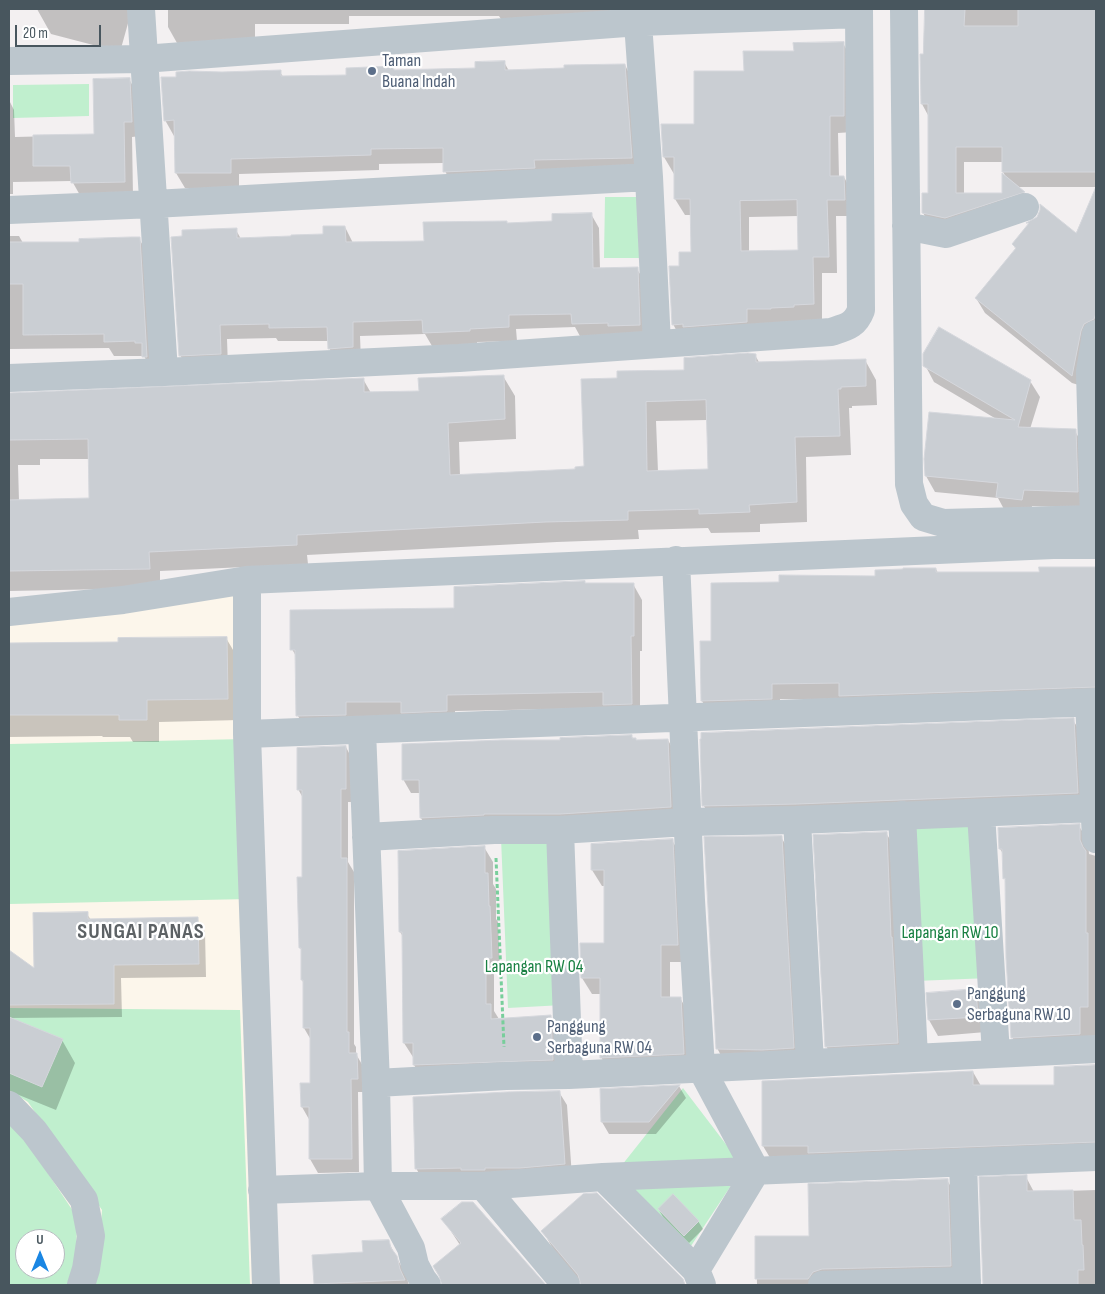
<!DOCTYPE html>
<style>
body{margin:0}
#map{position:relative;width:1105px;height:1294px;overflow:hidden;background:#f3f0f1;font-family:"Sofia Sans Condensed",sans-serif}
canvas{display:block}
.frame{position:absolute;inset:0;border:10px solid #48565e;pointer-events:none}
.north{position:absolute;left:15px;top:1229px;width:50px;height:50px;box-sizing:border-box;background:#fff;border:1px solid #b6bbbf;border-radius:50%;rotate:0deg;font-size:14px;font-weight:700;line-height:20px;text-align:center;color:#48565e}
.north::after{content:'';display:block;margin:auto;width:18px;height:22px;background:#1a86e3;clip-path:polygon(50% 0,100% 100%,50% 72%,0 100%)}
.scale{position:absolute;left:15px;top:25px;width:86px;height:22px;box-sizing:border-box;border:2px solid #48565e;border-top:0;padding-left:6px;font-size:15px;line-height:18px;white-space:nowrap;color:#48565e;-webkit-text-stroke:4px #fff;paint-order:stroke}
</style>
<div id="map">
<canvas width="1105" height="1294"></canvas>
<div class="frame"></div>
<div class="north">U</div>
<div class="scale">20 m</div>
</div>
<script>
const g = document.querySelector('canvas').getContext('2d');
g.lineJoin = 'round';
function fillPath(path, color) {
  g.fillStyle = color;
  g.fill(path, 'evenodd');
}
function strokePath(path, color, width, dash) {
  g.strokeStyle = color;
  g.lineWidth = width;
  g.lineCap = dash ? 'butt' : 'round';
  g.setLineDash(dash || []);
  g.stroke(path);
}
function label(font, color, halo, rows, align = 'center') {
  g.font = font + ' "Sofia Sans Condensed",sans-serif';
  g.lineWidth = 4.5;
  g.setLineDash([]);
  g.textBaseline = 'middle';
  g.strokeStyle = halo;
  g.fillStyle = color;
  for (const [text, x, y, turn = 0] of rows) {
    g.save();
    g.translate(x, y);
    g.rotate((+turn || 0) * Math.PI / 180);
    g.textAlign = isNaN(turn) ? turn : align;
    if (halo) g.strokeText(text, 0, 0);
    g.fillText(text, 0, 0);
    g.restore();
  }
}
fillPath(new Path2D(`
 M247 580 266 1285H9V612ZM25 1239H55V1269H25Z`), '#fcf6eb');
fillPath(new Path2D(`
 M89 84V116L13 118V85Z
 M605 197H646V258H604Z
 M246 739 249 899 9 904V744Z
 M982 823 990 978 915 981 908 826Z
 M555 836 563 1005 508 1008 501 838Z
 M9 1008 240 1010 250 1285H94L97 1275 102 1210 28 1102 9 1090Z
 M683 1088 738 1160 622 1165Z
 M9 1115 77 1217 76 1268 71 1285H9ZM25 1239H55V1269H25Z
 M734 1181 689 1249 626 1187Z`), '#c0efce');
fillPath(new Path2D(`
 M37 9H132L120 52 51 34Z
 M168 9H622L623 24 501 19 499 16H349V24H255V43H177L168 27Z
 M926 9H1096V187H1017L1024 193 1032 207 932 228 923 213 929 194V117L922 104ZM964 162H1003V172L1007 179 1003 194H964Z
 M843 43 852 60 853 132 838 133 839 177H844L853 194V216H836L837 273H822V321L682 341 673 324 681 267 692 253 691 215H685L675 199 674 174 664 157 662 126 696 125 745 72 795 52ZM799 216V252H749V217Z
 M504 62 509 71 625 65 633 81 640 173 453 186 445 171 444 163 379 164V170L239 174V188H185L176 173V136H174L165 120 280 72 284 78 347 76 393 67 395 71 476 69Z
 M129 79 138 95 140 136 132 137 133 196 81 197 72 181 13 182V194H9V100L14 110 15 137 95 135Z
 M1096 190V336L1082 386 1072 383 985 313 976 298 1016 250 1013 244 1029 225 1028 224 1038 218 1077 235Z
 M591 214 599 228 600 269H637L645 282 648 339 581 338 575 327 516 329 517 341 477 342V345L432 346 425 334 360 336 361 361 337 362 329 348V341H278L276 338 227 339 228 367 188 369 180 355 236 230 241 239 324 235 345 227 353 243 425 242 507 224 553 222Z
 M9 236H19L23 243H81L139 239 148 253 152 371 144 356H114L109 348 9 349Z
 M755 355 760 364 865 360 876 380 877 405 852 406V408H849L851 455 806 457 807 522 760 524V532L711 533 708 528 638 530 639 539 557 542 307 555 308 564 160 571V588L9 591V395L363 379 371 393 420 392 503 376 515 396 516 439 459 442 460 476 576 470 585 467 618 379 685 371ZM708 420 709 470 658 472 656 421ZM40 459H89L90 499 19 501 18 465H40Z
 M925 365 1030 381 1040 397 1030 429 1075 431 1084 447 1086 508 1032 506 1031 516 1006 513 998 498 935 492 926 476V459L998 420 934 382Z
 M1040 568H1096V702L780 699V714L711 717 702 701 712 642 780 584 876 577 936 569 938 573H1040Z
 M633 584 642 600V651H640V719L605 708 455 711 456 726 307 732 298 716 297 658 292 649 456 610 586 585Z
 M226 638 239 660 240 720 159 722V742H133L130 737H103L102 736 9 737V645L119 643Z
 M1073 720 1081 733 1085 806 711 819 704 806Z
 M631 736 636 741 668 740 676 755 679 821 429 832 421 818V793H411L403 779 561 741Z
 M346 747 353 761V802H348V862L354 872V1044L356 1047V1054L364 1068 365 1092H358L359 1172 318 1173 310 1159V1121L302 1107 311 1085V1040L304 1028V984L302 980V951L300 948 303 878V798L298 789Z
 M1079 826 1088 841 1089 854 1096 856V1049L1021 1053 1012 1037 1007 882 1004 878V855L1000 849Z
 M886 833 896 849 906 1059 835 1062 826 1046Z
 M781 837 790 852 801 1063H725L717 1048Z
 M672 840 681 856 687 962H670V999L680 998 690 1015 693 1070 611 1074 601 1057V994H592L582 978 581 944H606L605 886H602L592 870Z
 M484 847 493 862V884L496 889V919L498 922 500 972H494V1011L499 1019 550 1016 559 1031 561 1074 423 1080 414 1065V1057H413L404 1043V938L400 932Z
 M87 914 91 920 197 919 205 932 206 977 121 978 122 1017 10 1018 62 1040 75 1063 56 1110 9 1091V967L16 957 35 970Z
 M976 991 985 1007 986 1032 938 1036 929 1020Z
 M1096 1066V1157L772 1161 763 1146 973 1072 981 1086H1055V1068Z
 M679 1086 686 1098 656 1134H609L602 1122V1090Z
 M559 1092 567 1105 572 1177 423 1181 416 1168Z
 M1026 1177 1034 1192 1096 1190V1285H984L980 1179Z
 M947 1180 957 1197 960 1283 876 1285H757L756 1237H810Z
 M473 1203 544 1285H443L460 1245 443 1219Z
 M659 1210 698 1221 703 1229 689 1243 663 1217Z
 M543 1231 682 1280 685 1285H582L553 1249Z
 M388 1241 406 1275 409 1285H316L315 1283Z`), '#0003');
const building = new Path2D(`
 M925 9H965L964 26H1018V9H1096V172H1002V147H956V193H1002V173L1025 192 945 218 922 213V193H928V104H921L920 54H923Z
 M844 42V116H830V176H844L845 200H827L829 257H813L814 304 794 305V307L771 308V309H747V322L683 327V324L672 325 669 266H679V252H691L690 199H674V157H663L661 124H694V71H744L743 51H794L793 43ZM797 200 798 250 741 251 740 201Z
 M505 61V70L564 68V65L625 64 632 158 534 160 535 168 443 172V148L371 149V155L231 159V173H175L174 120 164 121 161 77H176V72L189 71 222 72 281 70V76L346 75V68L393 66 394 70 475 68V62Z
 M130 78 132 122H124L125 182 71 183 70 166H33V135L94 134 93 79Z
 M1096 187V313L1094 319 1084 324 1081 331 1072 376 975 298 1016 248 1012 244 1029 223H1026L1037 217 1040 210V204L1076 233Z
 M592 213 593 268 638 267 640 325 608 326V323L572 324 571 314 509 315V327L470 329V331L423 333 422 320 353 322V347L328 349 327 327 269 328V324L220 325 221 354 179 356 171 237 182 236V230L237 228V238L291 236V235L323 234V226H345L346 242 424 241 423 222 507 221V223L552 221V214Z
 M131 237H140L147 357H142V343H135V341L104 342V334L23 335V284H9V242H79V239Z
 M939 327 1031 380 1018 427 1076 429 1078 492 1024 490 1022 500 996 497 998 483 925 476 924 459 929 412 1015 420 923 366V354Z
 M748 353 756 354V362L866 359V386L841 387V389H838L840 436 795 437 797 502 749 505 750 512 699 514V509L628 511V520L545 522 297 535V545L149 552 150 569 9 571V500L89 498 88 439 9 440V393L364 378V392L419 391 418 378 504 375 505 419 448 423 450 475 575 469V467L584 466 581 379 617 378V371L684 370V358ZM706 400 708 469 647 471 646 402Z
 M1039 567H1096V687L839 696V683L772 684V699L701 701 700 641H711V583L779 582V575L875 576V570L903 569V568H936V572H1039Z
 M585 581V583H634V636H631L632 704 603 705V692L447 695V711L401 713V702H346V715L296 716 295 650H290V610L454 608V587Z
 M227 637 228 699 147 700V720H119V715H9V643L118 642V638Z
 M1074 718 1078 793 797 804 702 806 700 739H701V733Z
 M632 735V738H636V740L668 739 671 807 560 814H484V815L420 818 419 780H402V744L502 740H560V738Z
 M346 746V789H341V858H347V1032H349V1053H357L358 1079H351L352 1159H309V1107H301L300 1083H310V1028H303V980H301V948H299L297 877H302V790H297V748Z
 M1080 824V840L1083 847 1086 851V933H1088V1007H1080V1034L1011 1038 1006 958 1005 878 1003 879 1002 849H999L998 828Z
 M887 832 891 937H892L898 1043 825 1047 813 835Z
 M782 836 794 1048 762 1050 716 1049 704 837Z
 M673 839 678 945H661V997H681L684 1054 600 1058V978H581L580 943H604V870H591V844Z
 M485 846V873H488L489 906H490L492 958H486V1004H491V1019L551 1015 553 1060 413 1065V1043H403L402 932H399L398 851Z
 M88 912V919L198 917 199 964 114 965V1004L9 1005V950L34 968 33 913Z
 M976 989 978 1017 928 1020 926 993Z
 M9 1017 63 1039 42 1087 9 1073Z
 M1096 1065V1142L808 1153V1146H762V1081L973 1071V1085H1054V1067Z
 M680 1085 649 1122H601L600 1089Z
 M560 1091 565 1164 520 1168H485V1170H461V1168L415 1169 413 1097 507 1092Z
 M1027 1175V1191L1073 1190 1074 1220H1081L1082 1245H1083L1084 1270H1078V1285H983L979 1177Z
 M948 1179 951 1266 822 1269 813 1272 808 1279H755V1236H809L808 1184Z
 M597 1193 683 1279 685 1285H581L578 1275 541 1231 583 1194Z
 M673 1194 699 1221 684 1236 658 1209Z
 M462 1202H473L546 1285H442L439 1276 433 1266 461 1243 441 1219Z
 M389 1240 391 1248 397 1256 400 1269 405 1280 314 1284 312 1255 363 1252 362 1241Z`);
fillPath(building, '#caced3');
strokePath(building, '#d5d7dc', 1);
strokePath(new Path2D(`
 M496 858 504 1047`), '#78ce9b', 3, [4, 2.5]);
strokePath(new Path2D(`
 M141 9 164 372 459 358 831 332C846 327 855 326 861 310L859 9
 M637 9 649 177 657 344
 M904 9 909 484 914 504 923 517 943 523 1096 519
 M9 61 143 59 639 22 859 14
 M9 210 154 204 649 177
 M906 226 946 234 1025 207
 M9 378 164 372
 M1079 528 1094 519 1090 372 1096 334
 M676 560 691 900 701 1068 756 1171 696 1270 702 1285
 M247 580V734L266 1285
 M9 612 123 600 247 580 1053 545H1096
 M1089 703 1096 839
 M362 730 376 1083 378 1186 411 1248 415 1265 423 1280 427 1285
 M247 734 1096 702
 M981 813 996 1054
 M902 815 914 1057
 M797 820 810 1063
 M560 830 569 1075
 M366 837 494 830H560L687 822 797 820 1095 808
 M376 1083 506 1076 569 1075 1096 1049
 M9 1105 34 1131 84 1200 91 1236 86 1269 81 1285
 M963 1162 967 1285
 M603 1177 696 1270
 M483 1186 566 1285
 M262 1190 378 1186H483L603 1177 1096 1157
 M822 1285 967 1281`), '#bcc6cd', 28);
for (const [x, y, r, color] of [
 [372,71,5,"#5c6f8a"],
 [957,1004,5,"#5c6f8a"],
 [537,1037,5,"#5c6f8a"]
]) {
  const dot = new Path2D();
  dot.arc(x, y, r, 0, 2 * Math.PI);
  g.fillStyle = color;
  g.fill(dot);
  strokePath(dot, '#fff', 2);
}
label('18px', '#4e5e75', '#fff', [
 ["Taman",382,61],
 ["Buana Indah",382,82],
 ["Panggung",967,994],
 ["Serbaguna RW 10",967,1015],
 ["Panggung",547,1027],
 ["Serbaguna RW 04",547,1048]
], 'left');
label('18px', '#188042', '#fff', [
 ["Lapangan RW 10",950,933],
 ["Lapangan RW 04",534,967]
]);
g.letterSpacing = '1px';
label('bold 22px', '#5d6265', '#fff', [
 ["SUNGAI PANAS",141,932]
]);
g.letterSpacing = '0px';
</script>
